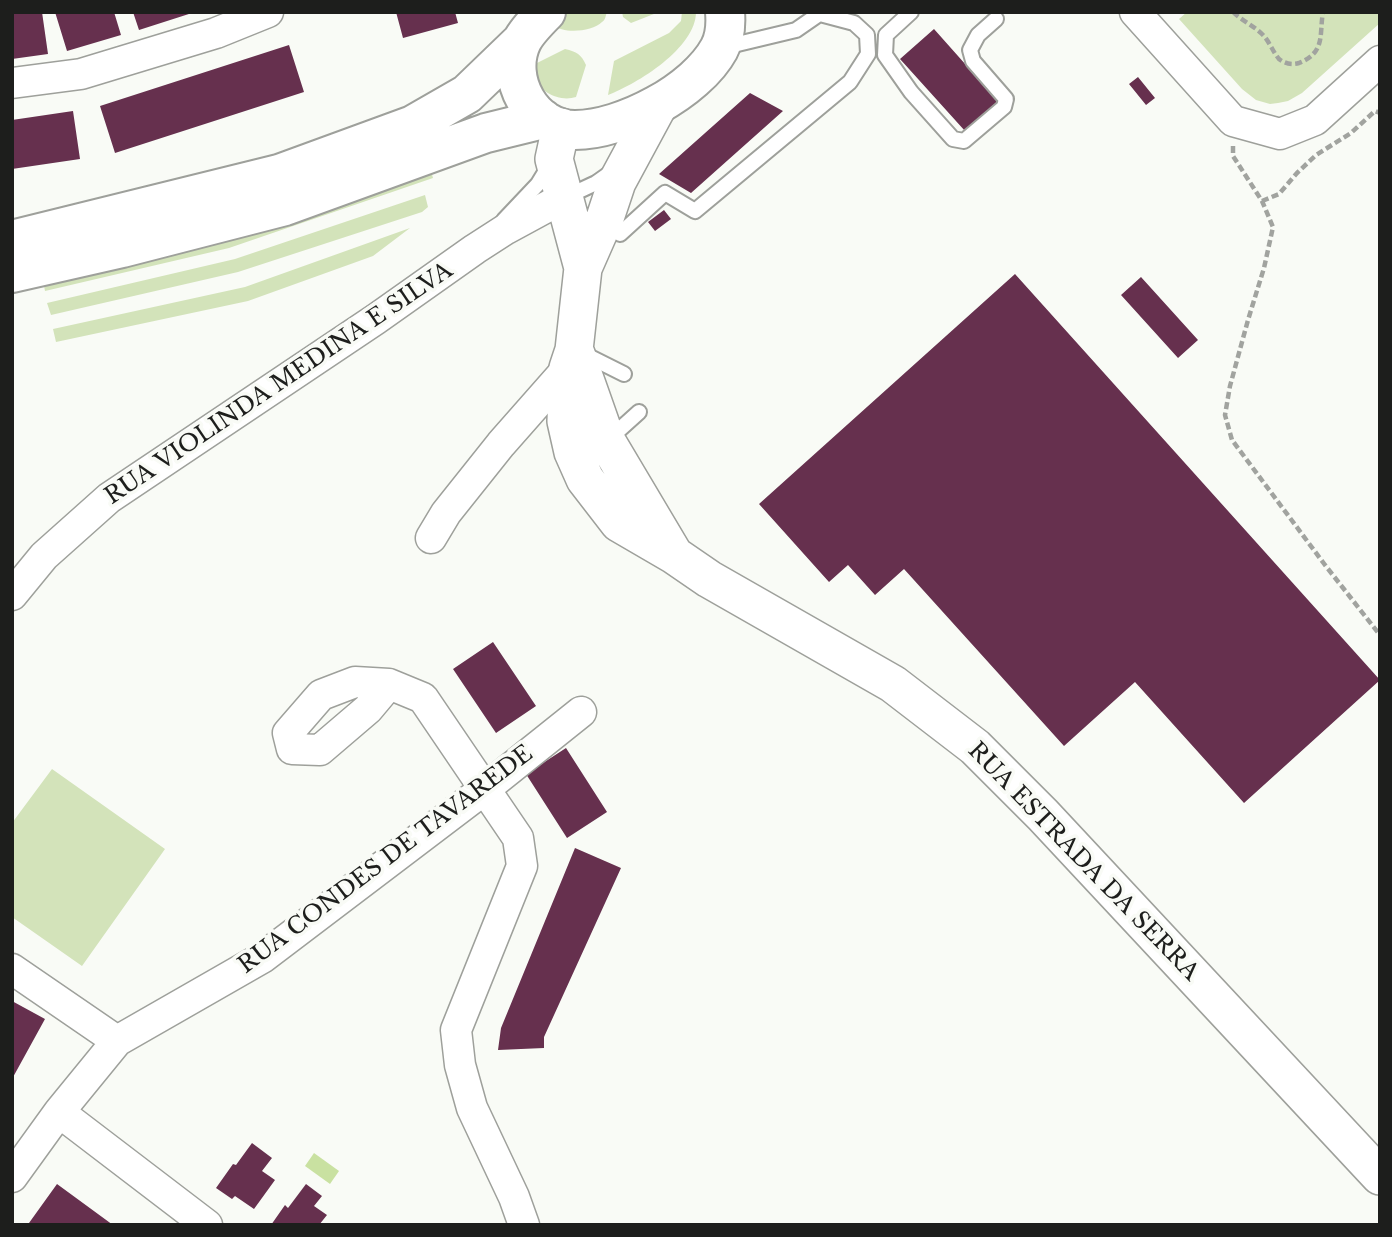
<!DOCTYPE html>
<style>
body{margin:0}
#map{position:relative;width:1392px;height:1237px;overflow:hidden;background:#f9fbf6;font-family:"Libre Baskerville",serif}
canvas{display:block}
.frame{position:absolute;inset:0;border:14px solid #1d1e1c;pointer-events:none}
</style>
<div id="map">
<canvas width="1392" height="1237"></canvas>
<div class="frame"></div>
</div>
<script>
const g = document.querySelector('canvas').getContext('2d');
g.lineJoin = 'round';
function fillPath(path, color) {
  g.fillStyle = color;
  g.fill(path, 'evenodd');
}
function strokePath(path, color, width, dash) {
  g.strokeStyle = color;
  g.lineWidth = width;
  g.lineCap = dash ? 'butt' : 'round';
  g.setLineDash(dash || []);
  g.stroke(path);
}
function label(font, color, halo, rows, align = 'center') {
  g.font = font + ' "Libre Baskerville",serif';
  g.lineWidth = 7;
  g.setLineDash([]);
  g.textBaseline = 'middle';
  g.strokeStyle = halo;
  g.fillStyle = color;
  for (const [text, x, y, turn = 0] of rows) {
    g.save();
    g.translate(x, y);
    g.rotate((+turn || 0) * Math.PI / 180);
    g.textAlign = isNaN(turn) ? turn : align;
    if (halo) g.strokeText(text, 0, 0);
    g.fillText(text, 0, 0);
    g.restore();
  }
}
fillPath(new Path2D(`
 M564 12H607C605 17 606 19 602 22 592 32 563 34 553 25Z
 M622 12H659L631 23 623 17Z
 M682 12H696C696 48 637 84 608 95L614 61 669 33 681 21Z
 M1187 12H1380V23L1302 93 1288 101 1278 103 1270 104 1256 100 1242 89 1179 19Z
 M565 49C577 52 581 54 586 65L576 97C560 102 540 93 534 76 533 73 533 69 533 65Z
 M429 164 433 178 229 248 45 291 42 275Z
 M425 195 428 207 422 212 238 272 51 315 47 303 235 259Z
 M410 228 373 256 248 301 56 342 53 329 245 287Z
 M52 769 165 849 82 966 12 917V823Z`), '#d3e3ba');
fillPath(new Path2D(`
 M314 1153 339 1171 330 1184 305 1166Z`), '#c9e1a1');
fillPath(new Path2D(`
 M12 12H42L48 54 12 59Z
 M55 12H114L121 35 67 51Z
 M133 12H192V13L139 30Z
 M396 12H455L458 23 403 38Z
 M934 29 998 101 965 131 900 59Z
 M289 45 304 92 115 153 100 106Z
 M1138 77 1155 98 1146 105 1129 84Z
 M750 93 783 111 691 193 659 174Z
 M73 111 80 159 12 169V120Z
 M664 210 671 219 655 231 648 222Z
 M1015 274 1380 680 1244 803 1135 682 1064 746 904 569 875 595 848 565 829 582 759 504Z
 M1141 277 1198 340 1178 358 1121 295Z
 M493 642 536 706 496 733 453 669Z
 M566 748 607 812 567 838 526 774Z
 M575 848 621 868 544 1037V1048L498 1050 501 1028Z
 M12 1001 45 1019 12 1079Z
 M252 1143 272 1158 262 1171 275 1180 254 1209 235 1196 232 1199 216 1188 233 1164 236 1165Z
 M57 1184 113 1225H31L29 1223Z
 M306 1184 322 1196 314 1206 327 1215 319 1225H271L285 1205 288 1208Z`), '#66304e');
const service = new Path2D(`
 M911 12 886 35 885 55 911 92 953 139 964 141 1004 107 1006 99 973 61 970 50 978 35 996 19
 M725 47 796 30 822 12
 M566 197 596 183 613 171
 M606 219 620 234 665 193 695 211 850 82 868 54 867 35 854 23 820 14
 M504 220 538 184 549 166
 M582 353 624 374
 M609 439 639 412`);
const minor = new Path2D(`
 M1135 12 1233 121 1280 134 1315 120 1380 61
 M12 83 81 74 216 33 268 12
 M431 538 446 513 501 444 568 368
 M12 595 44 556 109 498 376 319 475 249 506 229 565 197
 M389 684 368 709 320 750 292 749 288 733 321 695 355 682 389 684 423 698 518 838 522 866 456 1030 460 1065 472 1108 514 1197 524 1225
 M12 969 117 1041
 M59 1112 207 1225
 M12 1177 59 1112 117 1041 262 958 486 788 581 712`);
const tertiary = new Path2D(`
 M658 106 617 182 605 218 583 268 574 350 568 368 566 421 573 452 585 479 619 523 674 555 709 579 893 684 975 747 1043 815 1380 1176
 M561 127 554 159 583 268
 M576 354 607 442 673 553`);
const secondary = new Path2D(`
 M546 12C538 20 527 31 522 41 504 79 532 130 575 130 623 130 696 91 719 49 725 38 726 24 725 12
 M12 240 279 174 413 125 467 94 522 41
 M12 273 122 248 285 206 486 133 543 119`);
strokePath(service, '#9ea09b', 18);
strokePath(minor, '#9ea09b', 33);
strokePath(tertiary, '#9ea09b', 40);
strokePath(secondary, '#9ea09b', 42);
strokePath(new Path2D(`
 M1233 12C1242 21 1255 26 1264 36 1270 43 1273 52 1279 59 1285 64 1293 65 1299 63 1326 52 1319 35 1323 12
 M1233 146V156L1262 201 1273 227 1264 268 1248 320 1230 386 1225 415 1232 440 1325 565 1380 635
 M1262 201 1279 194 1297 173 1316 155 1351 133 1375 111 1380 113`), '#a1a39f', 4.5, [7, 3.5]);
strokePath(service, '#fff', 14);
strokePath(minor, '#fff', 30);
strokePath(tertiary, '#fff', 37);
strokePath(secondary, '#fff', 38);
label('23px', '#1d1e1c', '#f9fbf6', [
 ["RUA VIOLINDA MEDINA E SILVA",279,384,-34],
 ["RUA CONDES DE TAVAREDE",386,860,-37],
 ["RUA ESTRADA DA SERRA",1083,862,46]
]);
</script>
